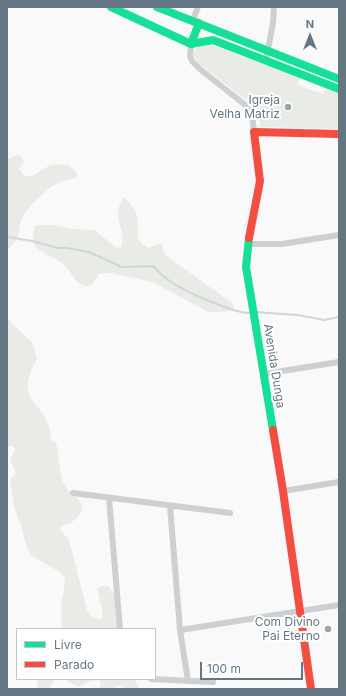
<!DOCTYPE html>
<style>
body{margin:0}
#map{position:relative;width:346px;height:696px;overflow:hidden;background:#f9f9f9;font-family:Inter,sans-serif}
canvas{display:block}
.frame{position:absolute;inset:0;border:8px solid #657683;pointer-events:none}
.legend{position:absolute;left:16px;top:628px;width:140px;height:52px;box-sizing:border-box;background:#fff;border:1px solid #c1c8cd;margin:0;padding:5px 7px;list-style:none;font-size:12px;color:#657683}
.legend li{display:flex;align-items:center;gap:8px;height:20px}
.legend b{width:20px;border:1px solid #c1c8cd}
.north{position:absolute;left:290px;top:16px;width:40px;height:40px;-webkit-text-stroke:3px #fff;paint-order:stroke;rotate:0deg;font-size:11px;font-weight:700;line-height:16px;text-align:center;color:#657683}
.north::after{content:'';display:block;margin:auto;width:14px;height:18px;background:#657683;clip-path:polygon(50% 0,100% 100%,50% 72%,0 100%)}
.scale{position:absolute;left:200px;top:662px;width:103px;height:18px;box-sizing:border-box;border:2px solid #657683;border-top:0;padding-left:5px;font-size:12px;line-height:14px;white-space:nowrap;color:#657683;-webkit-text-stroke:3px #fff;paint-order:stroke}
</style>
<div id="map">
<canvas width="346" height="696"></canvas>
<div class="frame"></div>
<ul class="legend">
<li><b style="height:5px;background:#16e098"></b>Livre</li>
<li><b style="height:5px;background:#f24e42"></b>Parado</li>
</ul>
<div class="north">N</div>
<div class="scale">100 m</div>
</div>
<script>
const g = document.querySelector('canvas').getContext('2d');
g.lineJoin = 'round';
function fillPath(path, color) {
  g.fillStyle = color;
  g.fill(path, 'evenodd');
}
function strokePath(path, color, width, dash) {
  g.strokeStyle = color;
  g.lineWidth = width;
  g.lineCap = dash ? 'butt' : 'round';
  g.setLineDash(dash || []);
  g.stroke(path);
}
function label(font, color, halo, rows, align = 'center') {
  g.font = font + ' Inter,sans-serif';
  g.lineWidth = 4;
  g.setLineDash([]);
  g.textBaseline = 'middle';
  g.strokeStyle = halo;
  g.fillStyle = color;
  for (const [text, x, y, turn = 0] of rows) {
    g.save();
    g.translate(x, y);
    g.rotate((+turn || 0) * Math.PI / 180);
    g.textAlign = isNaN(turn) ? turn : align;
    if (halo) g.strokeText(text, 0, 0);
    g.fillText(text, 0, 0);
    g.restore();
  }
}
fillPath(new Path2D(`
 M212 45 300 78 298 85 323 94 326 89 339 93V129L260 127V117L250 103 198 63 193 54 197 47Z
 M18 155 22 158 24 162 19 169C30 187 39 168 52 165 57 164 64 165 69 165L76 172 77 177C72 180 66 180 60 182 48 188 35 200 27 210 14 225 25 238 7 249V160L13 156Z
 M123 198C132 202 138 214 138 224 138 229 137 236 139 240 141 244 145 246 149 248L157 244H162L164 252 167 256 218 293 233 303V308L229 311 224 312H208L153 282 110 273 99 274 91 286C76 288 73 273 63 264 56 258 38 251 35 246 32 240 33 230 36 225H53L73 229 94 230 117 248 121 247C126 236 118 225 118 214 118 208 120 203 123 198Z
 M7 317 13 325 33 343 37 359C10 405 51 401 51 440L56 442C59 455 59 477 66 488 70 494 88 503 81 512 79 516 74 521 70 523 66 525 62 524 60 529L69 540 87 610C91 616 94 621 102 618V609L97 588 101 586H108L116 596 119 629H62L61 604 64 591 65 579 60 572 32 556 27 549 22 528 14 507 10 479 16 474 10 459 15 450 13 446 7 447Z
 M37 679H55L49 689H38Z
 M67 679H134L140 689H124L119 685 113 689H99L101 684 99 680 90 681 79 687 69 682Z`), '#e8ebe6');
strokePath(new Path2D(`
 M7 237 32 241 58 248H67L89 252 122 267 153 266C157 270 162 276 167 279 181 290 234 314 251 313
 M255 312 298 315 324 320 339 317`), '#ced6d9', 2);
strokePath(new Path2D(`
 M193 20 198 7
 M191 44 190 56 192 61 201 70 244 104 252 113 254 132
 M266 60 273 23 274 7
 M248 244H282L339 235
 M263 374 339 362
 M283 491 339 482
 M73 493 230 513
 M109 498 120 629
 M170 506 180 630 188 681
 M180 630 339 605
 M151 679 213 682`), '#cecfd0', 6);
strokePath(new Path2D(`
 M111 7 191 44 213 40 339 89
 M157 7 339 79
 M191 44 199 23
 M249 238 246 267 273 430`), '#16e098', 8);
strokePath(new Path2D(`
 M249 238 260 181 254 132 339 134
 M273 430 283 491 311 689`), '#f24e42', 8);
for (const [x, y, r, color] of [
 [288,107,4,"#99a4ac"],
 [328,629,4,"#99a4ac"]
]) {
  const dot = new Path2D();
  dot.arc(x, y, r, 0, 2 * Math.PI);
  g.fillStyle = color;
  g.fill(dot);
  strokePath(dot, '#fff', 1.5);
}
label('12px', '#657683', '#fff', [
 ["Igreja",280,100],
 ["Velha Matriz",280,114],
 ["Com Divino",320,622],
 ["Pai Eterno",320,636]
], 'right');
label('12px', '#657683', '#fff', [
 ["Avenida Dunga",274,366,81]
]);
</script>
